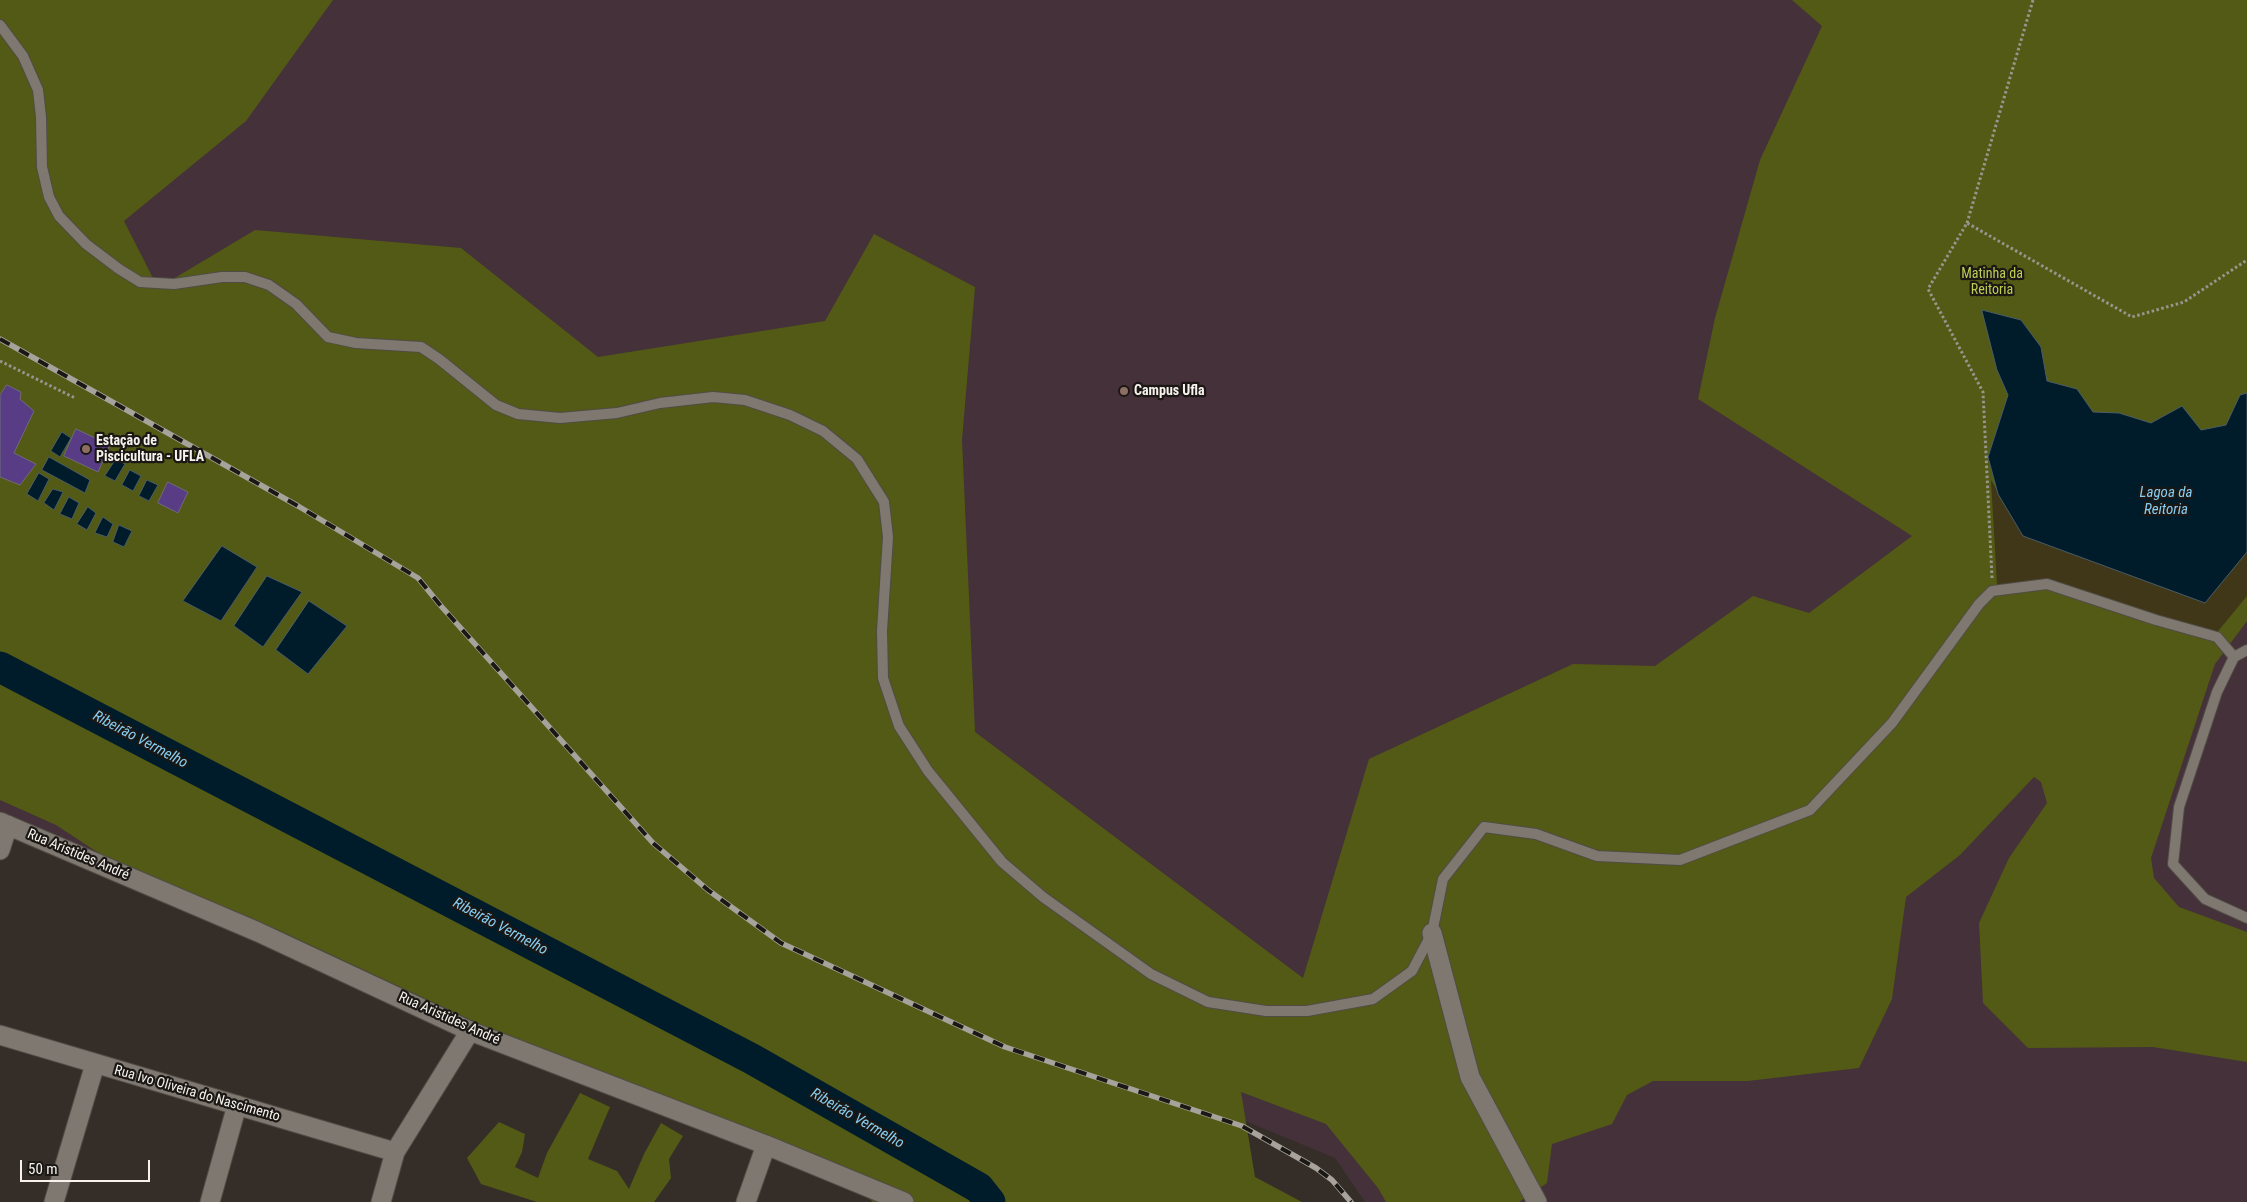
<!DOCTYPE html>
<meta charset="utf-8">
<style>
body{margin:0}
#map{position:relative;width:2247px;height:1202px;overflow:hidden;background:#352e28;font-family:"Roboto Condensed",sans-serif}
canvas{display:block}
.scale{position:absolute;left:20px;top:1160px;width:130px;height:22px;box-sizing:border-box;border:2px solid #f6f2ed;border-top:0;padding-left:6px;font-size:15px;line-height:18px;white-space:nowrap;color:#f6f2ed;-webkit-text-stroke:4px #1a1714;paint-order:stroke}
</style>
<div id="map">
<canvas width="2247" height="1202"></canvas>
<div class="scale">50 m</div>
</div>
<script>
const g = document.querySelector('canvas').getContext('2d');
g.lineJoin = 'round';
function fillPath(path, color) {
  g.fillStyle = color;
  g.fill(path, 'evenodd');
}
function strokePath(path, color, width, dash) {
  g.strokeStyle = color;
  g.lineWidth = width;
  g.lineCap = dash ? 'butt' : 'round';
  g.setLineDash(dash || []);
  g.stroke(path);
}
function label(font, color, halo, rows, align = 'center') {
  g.font = font + ' "Roboto Condensed",sans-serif';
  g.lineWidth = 4.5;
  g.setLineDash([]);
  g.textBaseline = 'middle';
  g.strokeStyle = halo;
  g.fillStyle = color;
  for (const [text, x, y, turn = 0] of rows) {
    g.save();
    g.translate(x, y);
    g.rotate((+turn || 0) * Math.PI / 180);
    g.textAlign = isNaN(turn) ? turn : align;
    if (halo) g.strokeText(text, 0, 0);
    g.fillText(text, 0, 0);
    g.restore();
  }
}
fillPath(new Path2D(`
 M0 0H2247V1202H1365L1335 1158 789 933 208 902 0 815Z`), '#443139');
fillPath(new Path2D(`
 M0 0H333L246 121 124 221 158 288 255 230 461 248 598 357 825 321 874 234 975 287 962 440 975 732 1303 978 1369 759 1573 664 1655 666 1753 596 1809 613 1912 536 1698 399 1715 318 1760 160 1822 26 1792 0H2247V621L2215 664 2151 858 2154 878 2179 907 2247 932V1062L2153 1047 2028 1048 1983 1003 1979 923 2009 858 2047 803 2041 782 2034 777 1960 855 1906 897 1892 999 1859 1068 1748 1081H1653L1627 1095 1612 1124 1552 1144 1547 1183 1519 1202H1386L1378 1188 1326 1124 1241 1092 1255 1177 1302 1202H873L820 1156 486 1027 276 929 120 867 56 825 0 800Z
 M580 1093 610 1107 588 1159 617 1171 629 1189 644 1154 661 1123 683 1136 669 1159 671 1178 654 1202H537L481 1184 467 1158 499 1122 525 1134 522 1152 515 1167 538 1178 547 1153Z`), '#535a15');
fillPath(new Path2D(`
 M1991 480 2024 536 2247 550V596L2214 636 2045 580 1997 585Z`), '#3f3717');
const water = new Path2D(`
 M1982 310 2021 320 2041 347 2047 381 2077 389 2093 412 2119 413 2151 423 2182 406 2201 430 2226 425 2240 395 2247 393V552L2205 603 2023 536 1998 494 1988 457 2008 395 1997 370Z
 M62 432 71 438 60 457 51 451Z
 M49 457 90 480 85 493 42 470Z
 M116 459 125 464 115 481 105 476Z
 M130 470 141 476 133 491 122 485Z
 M39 473 49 479 38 501 27 494Z
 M147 480 158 485 149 501 139 496Z
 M53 489 63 492 54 510 44 503Z
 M69 497 79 503 72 519 60 514Z
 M88 507 96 513 87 530 77 524Z
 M103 517 113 524 107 537 95 533Z
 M119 525 132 531 124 547 113 542Z
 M222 546 257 567 221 621 183 601Z
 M267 576 302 592 263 647 234 626Z
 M309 601 347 626 308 674 276 650Z`);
fillPath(water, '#001c2b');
strokePath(water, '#4a5c65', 1);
strokePath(new Path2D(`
 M0 667 752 1059 979 1188 990 1202`), '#001c2b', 31);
const building = new Path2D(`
 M7 385 21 392 20 399 34 411 14 453 36 464 20 485 0 477V395Z
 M76 429 110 445 98 472 64 456Z
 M168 482 188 492 178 513 158 503Z`);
fillPath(building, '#583d86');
strokePath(building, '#6e6b75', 1);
const lane = new Path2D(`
 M0 25 23 56 38 90 41 117 42 167 49 197 59 216 86 244 119 269 140 282 174 284 222 277H245L269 285 296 304 328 337 356 343 421 347 439 359 496 405 518 414 560 418 617 413 660 403 713 397 745 400 790 415 823 431 857 459 884 502 888 537 882 631 883 678 899 726 928 771 1002 862 1043 897 1151 974 1208 1002 1266 1011H1307L1373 999 1412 971 1432 933 1443 879 1484 827 1536 834 1597 856 1680 860 1810 810 1892 723 1979 604 1992 591 2047 584 2156 620 2217 637 2234 657 2217 692 2179 807 2173 864 2205 899 2247 918
 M2234 657 2247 650`);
const street = new Path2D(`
 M0 822 258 932 470 1031 766 1145 904 1202
 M0 850 8 825
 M1432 933 1470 1077 1537 1202
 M0 1035 395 1152
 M54 1202 95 1064
 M210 1202 237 1105
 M381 1202 395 1152 470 1031
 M746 1202 766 1145`);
strokePath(lane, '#504c45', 12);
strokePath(street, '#504c45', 21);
strokePath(new Path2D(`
 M1967 223 2033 0
 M0 361 75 398
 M1992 578 1983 392 1928 289 1967 223 2132 317 2184 302 2247 260`), '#99948e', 3, [2.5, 2.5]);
strokePath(lane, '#7f7870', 10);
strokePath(street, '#7f7870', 19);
const rail = new Path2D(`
 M0 339 298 506 418 578 441 606 653 843 708 890 781 943 1005 1047 1242 1126 1316 1168 1332 1180 1351 1202`);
strokePath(rail, '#a7a29c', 5.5);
strokePath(rail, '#1a1714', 4, [11]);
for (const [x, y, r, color] of [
 [1124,391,5,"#8d6e63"],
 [86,449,5,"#8d6e63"]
]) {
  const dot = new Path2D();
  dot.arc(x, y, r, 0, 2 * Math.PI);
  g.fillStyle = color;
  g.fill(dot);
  strokePath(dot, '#1a1714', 2);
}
label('14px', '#bfcd52', '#1a1714', [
 ["Matinha da",1992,274],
 ["Reitoria",1992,290]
]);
label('bold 14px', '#f6f2ed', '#1a1714', [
 ["Campus Ufla",1134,391],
 ["Estação de",96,441],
 ["Piscicultura - UFLA",96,457]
], 'left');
label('14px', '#f6f2ed', '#1a1714', [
 ["Rua Aristides André",78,855,23],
 ["Rua Aristides André",449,1019,24],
 ["Rua Ivo Oliveira do Nascimento",197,1094,16]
]);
label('italic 15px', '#86cdf2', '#1a1714', [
 ["Lagoa da",2166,493],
 ["Reitoria",2166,510],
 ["Ribeirão Vermelho",140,740,28],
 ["Ribeirão Vermelho",500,927,28],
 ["Ribeirão Vermelho",857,1119,30]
]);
</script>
